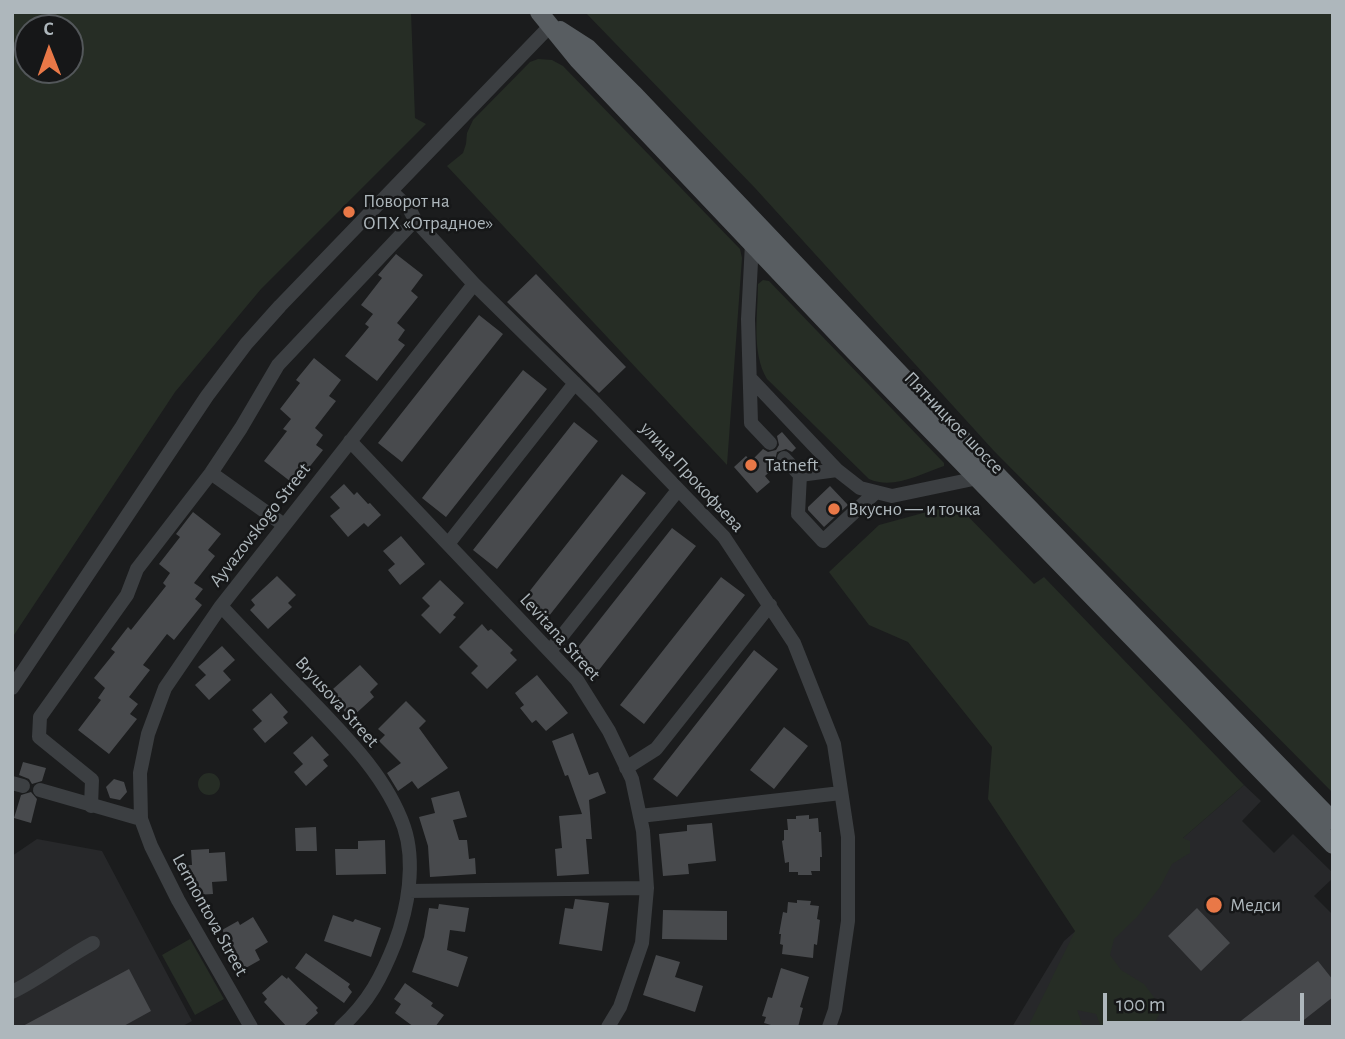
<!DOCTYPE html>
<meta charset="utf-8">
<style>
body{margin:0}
#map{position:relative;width:1345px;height:1039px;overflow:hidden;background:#1b1c1d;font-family:"Alegreya Sans",sans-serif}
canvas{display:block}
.frame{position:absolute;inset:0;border:14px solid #aeb7bc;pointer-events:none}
.north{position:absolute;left:14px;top:14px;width:70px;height:70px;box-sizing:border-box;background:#161718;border:2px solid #53575a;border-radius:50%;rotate:359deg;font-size:19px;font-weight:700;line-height:28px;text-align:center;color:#aeb7bc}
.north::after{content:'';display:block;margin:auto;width:24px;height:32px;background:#e97847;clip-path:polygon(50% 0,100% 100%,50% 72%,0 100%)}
.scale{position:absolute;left:1103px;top:993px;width:201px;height:32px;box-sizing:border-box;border:4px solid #aeb7bc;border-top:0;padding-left:9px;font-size:21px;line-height:24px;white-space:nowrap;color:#aeb7bc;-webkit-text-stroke:5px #161718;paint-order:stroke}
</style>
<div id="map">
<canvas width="1345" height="1039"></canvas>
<div class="frame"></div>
<div class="north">С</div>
<div class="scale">100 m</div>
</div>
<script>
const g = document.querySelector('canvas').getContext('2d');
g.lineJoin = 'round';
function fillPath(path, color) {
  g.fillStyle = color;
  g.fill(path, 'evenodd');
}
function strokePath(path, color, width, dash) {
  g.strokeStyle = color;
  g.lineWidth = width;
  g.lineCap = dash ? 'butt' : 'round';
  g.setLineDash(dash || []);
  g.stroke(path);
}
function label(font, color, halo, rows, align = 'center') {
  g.font = font + ' "Alegreya Sans",sans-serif';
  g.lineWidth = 5;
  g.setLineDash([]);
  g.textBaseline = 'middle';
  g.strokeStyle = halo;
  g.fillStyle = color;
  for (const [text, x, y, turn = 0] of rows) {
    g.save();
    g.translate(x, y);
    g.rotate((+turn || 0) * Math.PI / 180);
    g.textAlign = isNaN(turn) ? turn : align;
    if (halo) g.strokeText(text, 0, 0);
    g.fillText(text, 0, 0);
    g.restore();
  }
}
fillPath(new Path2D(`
 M1244 785 1261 801 1242 821 1274 853 1293 834 1333 873V878L1314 896 1333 915V1027H1012L1064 941Z
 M37 839 102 851 192 1021 181 1027H12V856Z`), '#27282a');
fillPath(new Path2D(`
 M12 12H411L415 118 426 124 261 289 175 392 12 638ZM70 28V70H28V28Z
 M585 12H1333V793L994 451 755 188Z
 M538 59 552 60 563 66 740 249 742 258 727 465 447 166 463 153 466 144 467 133 473 120 530 62Z
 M763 280 769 281 944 463V466C920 474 893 490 869 479L767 379C751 352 758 314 758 284Z
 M956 504 1034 584 1044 577 1244 785 1183 838 1190 841V853L1172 864 1160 887 1137 917 1114 939 1110 955 1121 970 1144 984 1162 1008 1153 1027H1101L1096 1014 1077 1010 1083 1027H1028L1075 931 988 799 992 747 908 642 869 625 829 572 879 525Z
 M198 784a11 11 0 1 1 22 0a11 11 0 1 1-22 0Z
 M190 939 224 999 195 1015 162 955Z`), '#262d25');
fillPath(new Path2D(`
 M396 254 423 275 411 291 418 297 397 323 405 330 398 340 405 345 377 381 345 356 369 327 365 324 373 314 361 305 382 278 378 275Z
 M536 274 626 367 599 393 507 302Z
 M479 315 503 334 402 462 378 443Z
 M314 358 341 380 329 396 336 401 315 428 323 435 316 445 323 450 295 485 264 461 287 431 283 429 291 419 280 409 300 383 296 380Z
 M523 370 547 389 446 517 422 498Z
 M574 422 598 441 497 569 473 550Z
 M782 432 796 448 792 452 786 449 777 452 775 460 777 465 765 476 770 482 757 493 734 467 746 456 751 461 763 449 768 452 776 450 779 445 777 436Z
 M622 474 646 493 545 621 521 602Z
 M344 484 354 495 357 492 368 504 370 503 381 515 368 527 364 523 348 537 330 516 340 508 330 497Z
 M830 486 848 505 824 527 808 510V507Z
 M193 512 221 534 208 550 215 556 194 583 203 589 195 599 202 605 174 640 167 634 143 665 150 670 129 697 138 704 130 714 137 719 109 754 78 730 101 700 98 698 105 688 94 678 115 652 111 649 128 627 131 630 166 586 163 583 170 573 159 564 180 537 176 534Z
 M672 528 696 546 595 675 571 656Z
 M401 536 425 564 400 585 388 570 395 564 383 551Z
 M277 576 296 595 288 603 292 607 268 629 250 610 255 605 251 600Z
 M721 577 745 595 644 724 620 705Z
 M440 580 464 603 453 615 456 617 440 634 421 615 430 606 422 598Z
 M482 624 488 631 491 629 513 650 510 653 517 660 487 689 471 673 478 666 459 647Z
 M222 646 235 660 223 671 231 680 209 700 195 685 206 675 198 667Z
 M754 650 778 669 677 797 653 779Z
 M360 665 378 684 370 692 374 697 351 718 333 699 338 694 333 689Z
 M537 675 568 713 546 731 536 720 532 723 520 708 524 705 515 693Z
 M271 693 288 712 283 717 288 723 265 743 253 729 262 721 252 710Z
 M406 701 426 721 419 728 448 768 418 789 412 781 398 791 387 773 401 763 379 741 385 735 378 729Z
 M784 727 808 746 774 789 750 770Z
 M573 733 589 775 598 772 606 793 589 800 592 839H586L589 874 557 876 555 849 562 848 559 816 582 814 568 775 565 776 552 741Z
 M312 736 329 755 323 760 328 766 306 786 294 772 303 764 293 753Z
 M23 762 46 768 42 781 32 784 29 779 19 775Z
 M114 779 124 782 127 792 120 800 110 798 106 787Z
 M459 791 467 817 453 820 459 840H467L469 859 475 858 476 874 430 877 428 846 419 817 435 813 431 798Z
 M31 792 37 799 31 823 14 818 21 795Z
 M809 815V819L818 818 819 832H821L822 857H820V871H811L812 875H798V872H789V862L785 863 782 841 784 840V830H788L787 819H796V816Z
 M712 823 716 861 688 864 689 874 663 876 659 834 687 831V825Z
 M316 827 317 851H296L295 828Z
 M385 840 386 874 336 875 335 849H358V841Z
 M209 849V853L225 852 227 881 212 882 213 894 194 895 193 882 189 883 188 865H192L191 850Z
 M575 899 609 903 602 951 559 944 565 908 573 909Z
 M797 900 811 901 810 905 819 906 817 919 820 920 817 945 814 944 813 958 782 954 783 945 780 944 781 934H779L783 912 787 913 788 902 797 903Z
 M439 904 469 908 465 932 450 930 447 950 468 957 458 987 412 972 424 937 429 908 438 909Z
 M1197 908 1230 943 1201 971 1168 936Z
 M663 910 727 911V940L662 939Z
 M333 915 353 922 355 919 381 928 371 957 324 941Z
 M253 917 268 942 255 950 260 960 244 969 238 958 235 960 225 945 229 942 222 930 238 921 240 925Z
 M306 953 350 984 348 987 352 992 344 1003 295 968Z
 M656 955 680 962 675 977 703 986 695 1012 643 995Z
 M1318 961 1333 980V997L1295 1027H1233Z
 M781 968 809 977 800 1007 803 1008 798 1027H778L764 1023 766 1017 762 1016 768 997 772 998Z
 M129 969 151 1011 122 1027H21Z
 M282 975 287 979 288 977 318 1008 316 1010 318 1013 303 1027H287L264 1002 267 999 262 993Z
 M405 983 433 1003 431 1006 444 1015 435 1027H414L395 1013 401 1004 394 999Z`), '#484a4d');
strokePath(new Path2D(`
 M391 191 409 208 415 220 474 284 595 403 724 537 794 643 834 744 848 837V921L835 1010 829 1027
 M752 243 748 319 751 423 770 443
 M750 378 837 470
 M350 441 577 680 609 731 632 779 643 831 647 888 642 943 620 1007 608 1027
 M784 458 800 475 837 470 860 488 892 496 978 478
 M211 473 284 525
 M800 475 798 514 823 541 876 492
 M448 544 575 383
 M221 606C249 636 278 666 306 695 343 734 386 775 404 827 416 863 408 908 395 943 382 976 369 1002 341 1027
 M550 651 678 490
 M12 688 207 396 246 344 280 306 551 25
 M626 768 656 749 770 605
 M12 783 23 786
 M40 790 141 819
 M91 806 92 780 39 737 40 717 127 595 137 569 211 473 241 428 278 365 415 220
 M640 816 841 793
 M408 891 647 888
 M12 992C41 978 65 958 93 943
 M251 1027 178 900 151 846 141 819 140 773 148 734 165 688 221 606 474 284`), '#3c3f42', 14);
strokePath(new Path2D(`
 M539 12 578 60 846 343 1333 845
 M560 30 588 48 633 93 942 418 1333 821`), '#585d61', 18);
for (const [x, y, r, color] of [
 [349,212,7,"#e97847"],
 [751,465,7,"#e97847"],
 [834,509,7,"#e97847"],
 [1214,905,9,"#e97847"]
]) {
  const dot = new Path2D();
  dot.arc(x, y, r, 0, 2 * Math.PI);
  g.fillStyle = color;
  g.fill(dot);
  strokePath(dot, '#161718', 2.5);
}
label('19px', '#aeb7bc', '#161718', [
 ["Поворот на",363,201],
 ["ОПХ «Отрадное»",363,223],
 ["Tatneft",765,465],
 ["Вкусно — и точка",848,509],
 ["Медси",1230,905]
], 'left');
label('19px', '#aeb7bc', '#161718', [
 ["Пятницкое шоссе",954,423,46],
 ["улица Прокофьева",692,477,47],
 ["Ayvazovskogo Street",260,525,-52],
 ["Levitana Street",560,637,48],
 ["Bryusova Street",337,702,48],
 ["Lermontova Street",210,915,61]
]);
</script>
